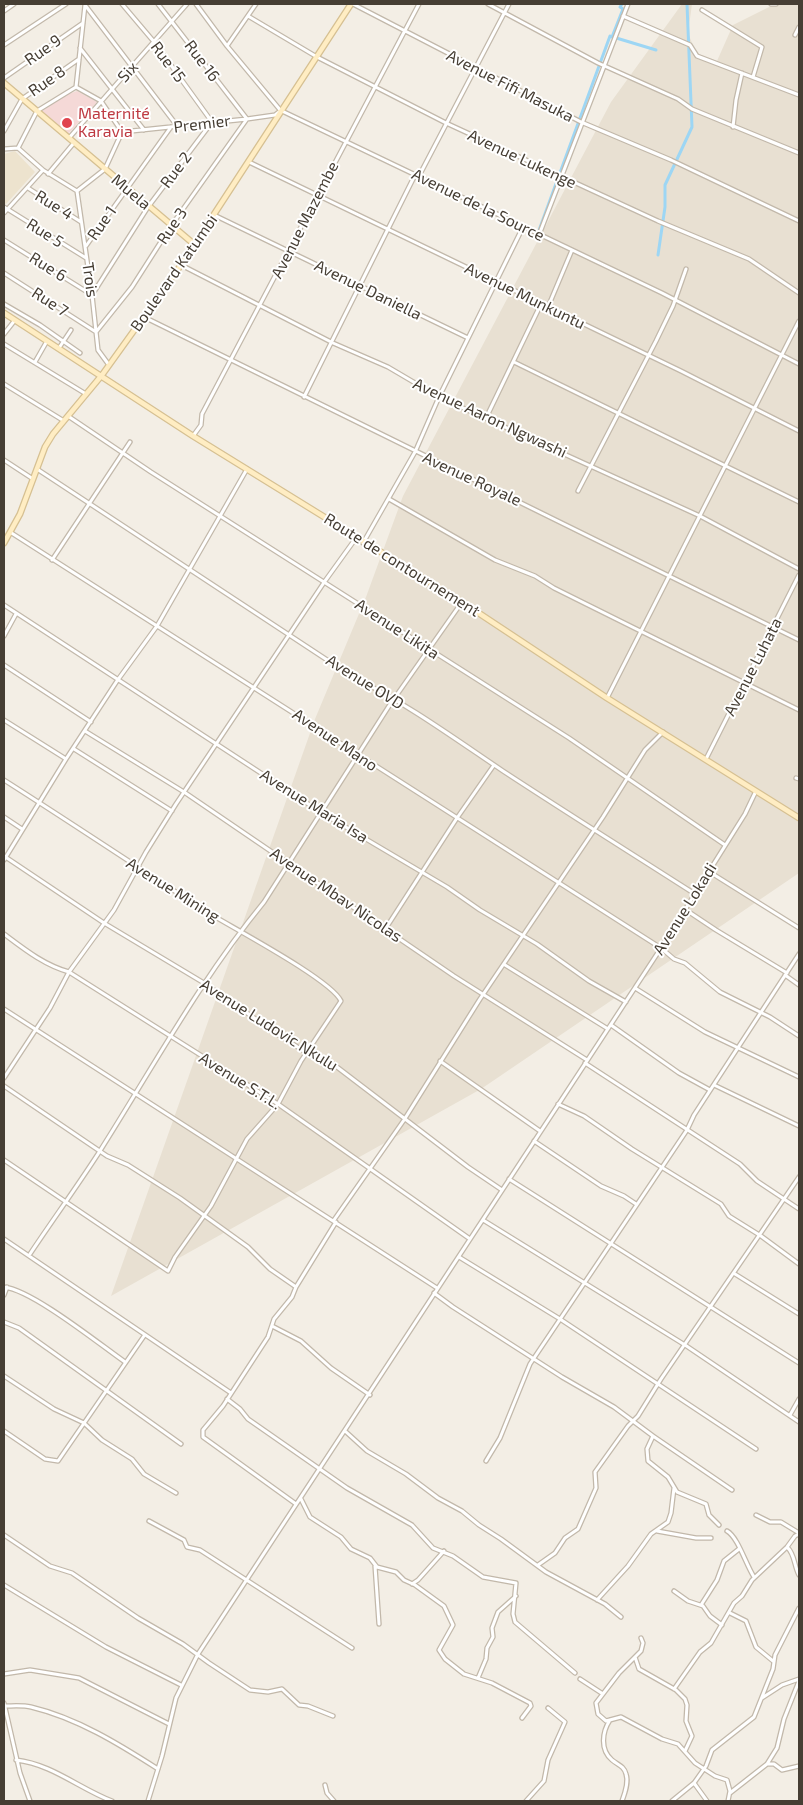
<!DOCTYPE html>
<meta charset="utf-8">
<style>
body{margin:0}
#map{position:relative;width:803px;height:1805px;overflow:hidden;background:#f3eee5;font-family:"Exo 2",sans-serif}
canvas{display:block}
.frame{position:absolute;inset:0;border:5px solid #463e34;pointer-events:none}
</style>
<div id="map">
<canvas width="803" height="1805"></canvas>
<div class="frame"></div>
</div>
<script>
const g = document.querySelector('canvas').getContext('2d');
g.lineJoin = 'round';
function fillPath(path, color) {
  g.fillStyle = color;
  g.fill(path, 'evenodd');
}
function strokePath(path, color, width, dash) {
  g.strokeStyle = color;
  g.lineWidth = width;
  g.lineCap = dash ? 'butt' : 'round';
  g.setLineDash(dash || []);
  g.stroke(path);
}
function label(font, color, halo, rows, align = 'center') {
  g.font = font + ' "Exo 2",sans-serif';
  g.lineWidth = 4;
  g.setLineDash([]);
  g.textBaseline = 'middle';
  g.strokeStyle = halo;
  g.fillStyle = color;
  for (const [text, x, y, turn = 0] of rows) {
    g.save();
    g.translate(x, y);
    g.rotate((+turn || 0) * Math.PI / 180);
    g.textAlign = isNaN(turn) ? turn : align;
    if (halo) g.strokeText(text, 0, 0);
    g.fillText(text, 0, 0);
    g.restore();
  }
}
fillPath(new Path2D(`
 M682 4H692L688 33 696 53 717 61 733 25 775 4H799V873L481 1089 111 1296 315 719 366 597 403 496 611 102Z`), '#e8e0d2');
fillPath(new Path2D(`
 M15 151 35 172 6 204 4 203V154Z`), '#ede3ce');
fillPath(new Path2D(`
 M77 91 97 102 68 134 42 111 66 95Z`), '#f5d9d7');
strokePath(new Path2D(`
 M613 37 656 50
 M538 233 610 36 612 37 623 9 620 7 622 4
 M658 255 665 207V185L692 127 687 4`), '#9dd6f4', 3);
const street = new Path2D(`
 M196 4 227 46 281 111
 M353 4 581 122 671 160 799 221
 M488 4 598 63 678 99 692 109 799 153
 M771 4H776
 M85 5 178 127
 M702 10 762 47 753 77
 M4 11 14 4
 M248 16 317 57 446 123 658 221 749 259 799 293
 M623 16 690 45 697 56 799 95
 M795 35 799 27
 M4 45 66 4
 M227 46 256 4
 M80 48 144 130
 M4 78 83 23
 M76 87 101 101 122 132 105 169 77 191 43 170 18 148 37 111Z
 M76 87 85 5
 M282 111 662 293 799 364
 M733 127 736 100 742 73
 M4 131 22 99 79 59
 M122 132 247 119 275 115 279 112
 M69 138 187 4
 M4 149 18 148
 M249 162 681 371 799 431
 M48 174 73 144
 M419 176 509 4
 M28 188 81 222
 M77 191 92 295 98 350 109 365
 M4 207 86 258
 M4 213 43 170
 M214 215 468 338
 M539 235 628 4
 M4 240 92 295 148 207 212 122 155 43 122 4
 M86 246 171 127
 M181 265 333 343 388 367 439 397 700 516 799 569
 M4 273 96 332 132 287 171 226 247 119 158 4
 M4 304 40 325 80 353
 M548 307 572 250
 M144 317 799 640
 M4 334 15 320
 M4 344 86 394
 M59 348 71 330
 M35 362 47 341
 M514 362 799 502
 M4 384 64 421
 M304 397 415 175
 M68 416 151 472 569 738 725 845
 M486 418 541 304
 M193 436 201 425 202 414 419 4
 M4 460 33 479
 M37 469 353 677C406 703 454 738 503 771 567 813 631 853 695 894
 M578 491 656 341 673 306 686 269
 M389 499 495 560 535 576 554 588 799 710
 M10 532 661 948 674 959 685 963 720 992 770 1017 799 1036
 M363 543 415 452 439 397 523 227
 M52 560 130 442
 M4 605 322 813 447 887 480 910 537 944 589 981 626 1002
 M4 636 16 614
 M4 665 91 722
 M607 698 799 321
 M4 720 66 759
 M85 731 184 792 454 976 587 1060
 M74 749 172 811
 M706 759 799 575
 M796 778 799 779
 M4 780C70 822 136 866 202 909 227 925 331 979 341 1001L301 1061 278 1104 247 1139 211 1206 175 1257 168 1271 4 1160
 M4 817 22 829
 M4 856 104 923 204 983 280 1036 307 1053 333 1064 468 1167 502 1190
 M4 860 66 759 117 681 157 626 247 469
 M708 871 799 928
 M686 910 716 930 787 973
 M386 928 457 818 494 765
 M4 934C24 949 44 965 69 972L278 1104 470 1239
 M505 965 608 1029
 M785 975 799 985
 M635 988 705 1032 799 1077
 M4 1009 437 1288
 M611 1025 679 1073 710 1090
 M440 1061 540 1131
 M585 1063 740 1164 757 1181 799 1209
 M4 1078 50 1008 69 972 114 910 146 852 176 804 325 581 356 538
 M714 1085 799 1126
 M4 1086 107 1156 128 1165 180 1198 248 1247 270 1269 296 1287
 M558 1104 584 1116 632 1149 721 1204 729 1216 761 1236 799 1264
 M534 1141 601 1186 624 1196 636 1204
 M509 1179 799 1363
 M334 1220 404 1120 480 999 603 817 645 750 663 732
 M483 1220 685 1345 799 1422
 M4 1239 231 1393
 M30 1254C52 1221 76 1188 98 1154 152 1069 200 980 264 902L389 706 462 602
 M459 1257 560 1319 756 1449
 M735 1274 799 1314
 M4 1287C32 1290 98 1343 125 1362
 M434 1293 453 1307 562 1377 614 1407 653 1436 647 1449 648 1461 668 1477 677 1492 706 1504 709 1515 719 1525
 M4 1295 7 1287
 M4 1322 19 1328 181 1444
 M272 1326 301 1341 331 1368 370 1395
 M4 1376 54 1409 84 1423 102 1440 132 1459 144 1474 176 1493
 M227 1399 240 1409 248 1419 347 1488 412 1525 433 1548 453 1556 483 1577 516 1583 513 1614 515 1622 575 1673
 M790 1415 799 1399
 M4 1431 45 1459 58 1461 144 1336
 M345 1431 367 1451 406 1474 438 1498 462 1511 479 1525 501 1539 546 1572 605 1604 621 1617
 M653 1436 732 1490
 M486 1461 500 1438 530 1364 687 1130 694 1115 799 954
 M301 1499 310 1517 341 1537 351 1549 370 1558 377 1567 396 1572 404 1580 415 1585 444 1606 453 1625 439 1650 445 1659 464 1674 492 1683 530 1703 531 1706 522 1718
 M296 1504 203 1437V1430L223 1406 268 1337 274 1319 292 1297 296 1287 336 1222
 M756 1515 770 1522H781L799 1533
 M149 1521 184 1540 187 1547 200 1550 352 1648
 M657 1531 696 1538H711
 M727 1531C738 1537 746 1565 754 1577
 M4 1535 50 1566 72 1573 138 1618 183 1644 209 1663 250 1690 268 1692 282 1689 299 1705 308 1706 333 1716
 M787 1547C795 1554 794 1566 799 1575
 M538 1565 555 1553 565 1538 578 1529 596 1488 595 1472 628 1426 638 1416 661 1379 799 1177
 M375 1566 379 1624
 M412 1584 418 1580 444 1551
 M4 1585 106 1647 181 1685
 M674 1591 688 1601 703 1606 710 1616 722 1625
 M597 1600 628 1566 651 1534 668 1522 671 1513 674 1488
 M701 1605 717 1580 724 1561 739 1549
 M730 1613 746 1621 756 1647 773 1661
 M641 1638 643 1643 641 1651 619 1673 596 1703 598 1714 606 1721 621 1717 662 1739 678 1744 695 1763 715 1776 727 1780 730 1791 728 1801
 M635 1657 639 1669 676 1690 685 1699 687 1705 686 1721 692 1736 685 1751
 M4 1674 30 1670 79 1678 169 1724
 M478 1678 486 1659 487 1648 493 1637 492 1628 498 1612 516 1596
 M580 1679 603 1694
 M674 1689 700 1652 711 1643 734 1603 742 1596 752 1580 787 1547 795 1536 799 1534
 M762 1698 782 1685 799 1679
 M4 1703 20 1773 30 1801
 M4 1706C13 1706 23 1705 31 1707 77 1718 119 1744 158 1769
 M610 1720C602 1732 600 1750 612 1760 618 1765 624 1766 626 1774 629 1782 625 1793 622 1801
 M16 1760C52 1764 80 1789 112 1801
 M768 1764H774L782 1770 799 1766
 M694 1783 707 1801
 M325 1785 327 1793 334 1801
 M730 1793 767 1764 777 1748 784 1719 799 1681
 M148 1801 162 1756 176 1698 198 1654 661 948 745 814 756 791
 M526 1801 544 1781 548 1760 565 1722 548 1708
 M672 1801 694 1783 706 1766 712 1750 754 1717 773 1669 775 1655 799 1608`);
const secondary = new Path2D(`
 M4 83 195 245
 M4 313 193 436 462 602 607 698 799 818
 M4 543 20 514 45 447 53 434 102 375 181 265 351 4`);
strokePath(street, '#c2b8aa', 5.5);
strokePath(secondary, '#d6c092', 7);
strokePath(street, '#fff', 3);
strokePath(secondary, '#ffedc3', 4.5);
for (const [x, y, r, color] of [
 [67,123,6,"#e0444e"]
]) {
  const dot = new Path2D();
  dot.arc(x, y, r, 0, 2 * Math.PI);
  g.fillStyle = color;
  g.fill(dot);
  strokePath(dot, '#fff', 2);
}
label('16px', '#463e34', '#fff', [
 ["Rue 9",43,50,-35],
 ["Rue 16",202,61,53],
 ["Rue 15",168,62,53],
 ["Six",128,72,-48],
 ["Rue 8",47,81,-35],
 ["Avenue Fifi Masuka",510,86,27],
 ["Premier",202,124,-7],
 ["Avenue Lukenge",522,159,25],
 ["Rue 2",176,170,-53],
 ["Muela",131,192,40],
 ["Rue 4",54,205,32],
 ["Avenue de la Source",478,205,26],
 ["Avenue Mazembe",305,220,-63],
 ["Rue 1",102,223,-55],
 ["Rue 3",172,226,-56],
 ["Rue 5",45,233,32],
 ["Rue 6",48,267,32],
 ["Boulevard Katumbi",174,273,-55],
 ["Trois",90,280,82],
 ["Avenue Daniella",368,290,26],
 ["Avenue Munkuntu",525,296,26],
 ["Rue 7",50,302,33],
 ["Avenue Aaron Ngwashi",490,418,25],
 ["Avenue Royale",472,479,25],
 ["Route de contournement",402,565,32],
 ["Avenue Likita",397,629,33],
 ["Avenue Luhata",753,667,-63],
 ["Avenue OVD",365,682,32],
 ["Avenue Mano",335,740,34],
 ["Avenue Maria Isa",314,806,32],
 ["Avenue Mining",173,890,32],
 ["Avenue Mbav Nicolas",336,895,34],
 ["Avenue Lokadi",685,909,-58],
 ["Avenue Ludovic Nkulu",269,1025,32],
 ["Avenue S.T.L.",240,1081,32]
]);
label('16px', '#be3a42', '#fff', [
 ["Maternité",78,114],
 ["Karavia",78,132]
], 'left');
</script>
